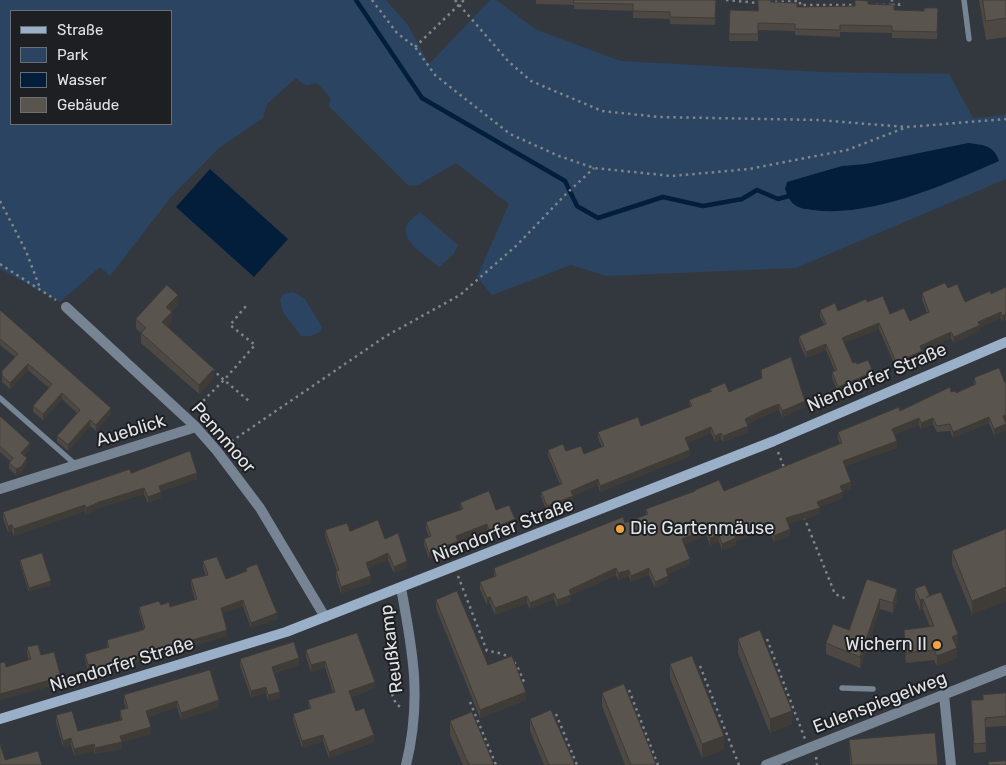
<!DOCTYPE html>
<meta charset="utf-8">
<style>
body{margin:0}
#map{position:relative;width:1006px;height:765px;overflow:hidden;background:#33383f;font-family:Rubik,sans-serif}
canvas{display:block}
.legend{position:absolute;left:10px;top:10px;width:162px;height:115px;box-sizing:border-box;background:#1d1f22;border:1px solid #6b6e72;margin:0;padding:6px 9px;list-style:none;font-size:15px;color:#e1e5e9}
.legend li{display:flex;align-items:center;gap:10px;height:25px}
.legend b{width:25px;border:1px solid #6b6e72}
</style>
<div id="map">
<canvas width="1006" height="765"></canvas>
<ul class="legend">
<li><b style="height:6px;background:#9aafc8"></b>Straße</li>
<li><b style="height:14px;background:#2a4461"></b>Park</li>
<li><b style="height:14px;background:#031e3b"></b>Wasser</li>
<li><b style="height:14px;background:#5a544e"></b>Gebäude</li>
</ul>
</div>
<script>
const g = document.querySelector('canvas').getContext('2d');
g.lineJoin = 'round';
function fillPath(path, color) {
  g.fillStyle = color;
  g.fill(path, 'evenodd');
}
function strokePath(path, color, width, dash) {
  g.strokeStyle = color;
  g.lineWidth = width;
  g.lineCap = dash ? 'butt' : 'round';
  g.setLineDash(dash || []);
  g.stroke(path);
}
function label(font, color, halo, rows, align = 'center') {
  g.font = font + ' Rubik,sans-serif';
  g.lineWidth = 4;
  g.setLineDash([]);
  g.textBaseline = 'middle';
  g.strokeStyle = halo;
  g.fillStyle = color;
  for (const [text, x, y, turn = 0] of rows) {
    g.save();
    g.translate(x, y);
    g.rotate((+turn || 0) * Math.PI / 180);
    g.textAlign = isNaN(turn) ? turn : align;
    if (halo) g.strokeText(text, 0, 0);
    g.fillText(text, 0, 0);
    g.restore();
  }
}
fillPath(new Path2D(`
 M0 0H386L408 25 429 64 490 0H496L537 30 621 61 822 72 949 74 973 118 1006 115V179L796 268 606 276 571 265 492 295 477 277 509 204 456 163 418 185 409 186 329 106 331 98 317 83 306 86 296 78 267 104 263 118 219 148 171 197 110 276 100 267 60 302 0 269ZM11 11H171V124H11Z
 M420 212 458 245 453 255 439 267C429 258 396 239 408 223 411 219 416 216 420 212Z
 M294 292 305 299 322 327 320 332 311 336H301L283 312 280 299 284 294Z`), '#2a4461');
fillPath(new Path2D(`
 M968 143C983 145 994 145 999 161 947 184 870 218 813 210 807 209 800 209 795 205 790 202 787 194 785 189L787 182 842 166 866 164Z
 M210 169 288 239 254 277 176 207Z`), '#031e3b');
strokePath(new Path2D(`
 M356 0 422 98 565 181 577 206 598 218 663 197 703 206 742 199 757 190 778 199 789 196`), '#031e3b', 4.5);
strokePath(new Path2D(`
 M372 0 397 33 415 47 435 75 510 134 559 156 594 168 672 176 749 169 847 150 907 127
 M455 0 508 61 531 81 602 111 659 117 818 120 907 127 1006 119
 M726 0 758 3
 M775 2 800 1V5H858
 M876 5H892V0
 M892 5 899 4V11
 M415 47 464 0
 M0 201 26 251 40 288
 M0 264 56 300
 M212 369 224 380 255 345 230 325 246 306
 M194 410 224 380 249 401
 M226 445 386 336 460 295 517 245 566 194 594 168
 M778 452 785 470
 M804 517 835 594 847 599
 M458 576 487 651C512 654 515 660 524 682
 M767 639 805 739
 M700 666 739 765
 M629 690 658 765
 M392 694 396 704 402 708
 M470 702 496 765
 M556 714 577 765
 M816 757 817 765`), '#80858a', 2.5, [2.5, 4]);
strokePath(new Path2D(`
 M964 0 969 39
 M0 398 76 465
 M842 688 873 689`), '#778494', 5.5);
strokePath(new Path2D(`
 M66 307 196 427 217 451 260 508 325 617
 M0 489 196 427
 M401 588C413 651 422 701 406 765
 M944 695 951 765
 M766 765 1006 670`), '#778494', 10);
strokePath(new Path2D(`
 M0 719 286 632 774 441 1006 342`), '#9aafc8', 10);
fillPath(new Path2D(`
 M536 0H716L715 25 670 24V19L633 18V11L574 9V5L536 4Z
 M979 0H1006V37L986 40Z
 M771 2 797 7 855 6 868 4 894 10 924 11 938 8 937 39 892 38V33L840 32V37L795 35V31L758 30V41H729L730 10 758 11Z
 M1006 287 1002 322 1001 318 980 327V331L954 343 951 338 922 351V357L896 368 879 329 844 343 853 363 857 364 873 378 838 393 832 378V372L835 371 826 350 806 358 799 342V336L824 325 820 316V310L838 311 867 302 890 314 910 321 927 313 922 299V293L948 288 965 302 991 294Z
 M178 304 171 311 172 321 167 326 214 378 199 394 141 343V333L136 329V319Z
 M0 310 111 414 96 431 90 426 68 451 57 442V436L77 413 62 399 43 420 33 412V406L49 388 28 370 10 389 2 382V371L15 357 0 345Z
 M974 378 1006 383V430L994 435 989 423 953 438 950 431 937 432 933 424 921 429 919 425 895 434 897 448 845 466 851 488 843 492V498L819 507 820 514 788 524 790 535 774 542 768 528 736 541V545L722 550 719 541 710 545 706 535 684 545 690 565 668 574V582L655 588 649 575 631 582 629 576 618 580 616 575 571 595V601L557 607 554 599 530 609 527 603 495 615 490 603 487 605 480 589V582L494 577V568L646 515V509L695 492V490L724 491 840 444 838 439V432L951 392 956 393 974 385Z
 M710 389 805 407 782 417 779 410 761 417 747 424 748 432 723 442 721 439 715 442 711 433 687 443 690 456 600 492 598 485 573 496V502L547 512 541 497V492L560 484 548 456V450L566 451 584 454 602 447 598 438V432L641 426 690 407 689 400 710 392Z
 M0 416 30 449 24 456 27 464 21 473 16 475 9 469V463L10 461 0 452Z
 M131 473 197 479 161 491V498L148 503 144 494 99 508 86 515 85 511 14 536 12 531 8 532 3 518V512Z
 M460 503 496 510 515 526 489 536 487 530 458 542V548L429 559 424 545V539L429 537 426 529V522L461 510Z
 M1006 529V601L972 614 952 564V551Z
 M325 530 350 531 385 539 407 568 394 573 388 560 368 568 371 583 341 593 336 578V571H337L325 536Z
 M20 560 51 585 29 592 20 564Z
 M203 561 226 579 246 571V568L277 619 251 628 243 606 222 613 227 636 92 675 91 670 88 671 85 659V654L107 648V640L144 629 139 613V607L161 605 170 607 195 600 191 585V579L206 576 203 567Z
 M867 579 897 600 893 613 880 609 860 668 826 654V643L849 630Z
 M915 589 930 596 958 644 956 645 957 658 937 666 934 660 906 663 904 640V630L930 627 923 609 920 610 915 599Z
 M436 600 488 665 526 700 480 718 436 608Z
 M738 639 792 724 770 733 738 653Z
 M27 647 41 655 61 683 0 700V662L6 667 29 660 27 653Z
 M306 650 375 688 351 697 356 711 374 742 329 758 323 741 302 748 293 720V714L309 709 308 700 333 692 325 667 311 672 306 657Z
 M240 659 299 665 274 673 280 698 268 701 266 693 251 697 240 666Z
 M670 664 724 749 702 758 670 678Z
 M602 693 656 765H625L602 706Z
 M1006 693V726L985 727 986 752 974 753 971 700H983Z
 M124 695 219 707 181 720 177 707 148 717 151 734 122 742V749L95 754 94 751 74 756 71 745 63 747 56 722V715L78 731 121 720 120 717V710L126 708 124 702Z
 M530 719 575 765H544L530 731Z
 M450 721 494 765H463L450 735Z
 M849 740 938 765H850Z`), '#4d4843');
fillPath(new Path2D(`
 M178 295V304L166 316V307Z
 M172 312V321L162 331V322Z
 M1001 312V318L980 327V331L954 343V337L978 322Z
 M1006 314V320L1002 322V316Z
 M879 323V329L842 344V338Z
 M951 332V338L922 351V357L896 368V362L920 346Z
 M826 344V350L806 358V352Z
 M28 364V370L10 389V383Z
 M214 369V378L199 394V385Z
 M873 372V378L838 393V387Z
 M62 393V399L43 420V414Z
 M805 401V407L782 417V411Z
 M779 404V410L745 424V419Z
 M111 408V414L96 431V425Z
 M1006 415V421L1003 422V416Z
 M989 417V423L953 438V432Z
 M919 418V425L892 435V429Z
 M933 418V424L921 429V423Z
 M90 420V426L68 451V445Z
 M1006 424V430L994 435V429Z
 M748 426V432L723 442V436Z
 M711 427V433L685 444V438Z
 M721 433V439L715 442V436Z
 M897 441V448L843 467V461Z
 M30 443V449L21 459V453Z
 M690 450V456L600 492V486Z
 M27 458V464L21 473 16 475V469Z
 M197 473V479L159 492V486Z
 M598 479V485L573 496V502L547 512V506L571 491Z
 M851 482V488L840 493V486Z
 M144 488V494L99 508 86 515V508L99 502Z
 M161 492V498L148 503V497Z
 M843 492V498L817 508V502Z
 M85 505V511L14 536V529Z
 M820 508V514L786 525V518Z
 M515 519V526L489 536V530Z
 M768 522V528L736 541V545L722 550V544L734 535Z
 M487 524V530L458 542V548L429 559V553L456 536Z
 M12 525V531L8 532V526Z
 M706 529V535L682 546V539Z
 M790 529V535L774 542V536Z
 M719 535V541L710 545V538Z
 M388 553V560L366 569V563Z
 M690 559V565L666 575V569Z
 M407 561V568L394 573V567Z
 M616 568V575L571 595V601L557 607V600L569 590Z
 M649 568V575L631 582V576Z
 M629 570V576L618 580V573Z
 M371 576V583L341 593V587Z
 M668 576V582L655 588V582Z
 M51 581V585L29 592V588Z
 M1006 587V601L972 614V601Z
 M897 589V600L893 613V603Z
 M554 593V599L530 609V603Z
 M527 596V603L495 615V608Z
 M490 597V603L487 605V598Z
 M880 599V609L860 668V657Z
 M923 599V609L920 610V600Z
 M243 600V606L221 614V608Z
 M277 613V619L251 628V623Z
 M227 630V636L92 675V669Z
 M958 634V644L952 647V637Z
 M957 648V658L937 666V656Z
 M299 658V665L272 673V667Z
 M325 661V667L311 672V665Z
 M91 664V670L88 671V665Z
 M61 677V683L0 700V694Z
 M375 682V688L349 697V691Z
 M266 687V693L251 697V691Z
 M280 692V698L268 701V695Z
 M526 692V700L480 718V710Z
 M219 700V707L181 720V713Z
 M177 701V707L146 718V711Z
 M792 711V724L770 733V719Z
 M151 727V734L122 742V749L95 754V748L120 736Z
 M323 735V741L302 748V741Z
 M374 735V742L329 758V752Z
 M724 736V749L702 758V744Z
 M71 738V745L63 747V741Z
 M94 744V751L74 756V749Z`), '#3f3b37');
const building = new Path2D(`
 M574 0H716L715 18 670 17V12L633 11V4L574 3Z
 M758 0H771V2L797 3V7L855 6V0L868 1V4L894 5V10L924 11V8H938L937 32 892 31V26L840 25V30L795 29V24L758 23V34H729L730 10 758 11Z
 M983 0H1006V18L986 21Z
 M945 283 948 288 957 284 965 302 990 291 991 294 1006 287V314L1002 316 1001 312 978 322 980 325 954 337 951 332 920 346 922 351 896 362 879 323 842 338 853 363 856 362 857 364 868 360 873 372 838 387 832 372 837 370 826 344 806 352 799 336 826 324 820 310 835 303 838 311 866 299 867 302 883 296 890 314 904 308 910 321 929 312 922 293Z
 M167 285 178 295 166 307 172 312 162 322 214 369 199 385 141 333 146 328 136 319Z
 M0 310 111 408 96 425 90 420 68 445 57 436 80 410 62 393 43 414 33 406 52 384 28 364 10 383 2 376V371L18 354 0 339Z
 M791 357 805 401 782 411 779 404 761 411 745 419 748 426 723 436 721 433 715 436 711 427 685 438 690 450 600 486 598 479 571 491 573 496 547 506 541 492 562 484 548 450 563 444 566 451 581 446 584 454 604 446 598 432 638 417 641 426 692 406 689 400 712 391 710 389 725 383 729 392 762 378 761 370Z
 M999 368 1005 383H1006V415L1003 416 1006 424 994 429 989 417 953 432 950 424 937 426 933 418 921 423 919 418 892 429 897 441 843 461 851 482 840 486 843 492 817 502 820 508 786 518 790 529 774 536 768 522 734 535 736 538 722 544 719 535 710 538 706 529 682 539 690 559 666 569 668 576 655 582 649 568 631 576 629 570 618 573 616 568 569 590 571 595 557 600 554 593 530 603 527 596 495 608 490 597 487 598 480 582 496 576 494 568 623 517 625 523 648 514 646 509 695 491V490L719 480 724 491 842 443 838 432 899 407 900 411 950 387 951 392 955 391 956 393 976 384 974 378Z
 M0 416 30 443 21 453 27 458 21 467 16 469 9 463 13 458 0 446Z
 M190 451 197 473 159 486 161 492 148 497 144 488 99 502 86 508 85 505 14 529 12 525 8 526 3 512 130 469 131 473Z
 M489 491 496 510 509 505 515 519 489 530 487 524 456 536 458 541 429 553 424 539 431 536 426 522 463 509 460 503Z
 M378 520 385 539 398 533 407 561 394 567 388 553 366 563 371 576 341 587 336 571 339 570 325 530 347 523 350 531Z
 M1006 529V587L972 601 952 551Z
 M42 553 51 581 29 588 20 560Z
 M217 557 226 579 247 571 246 568 257 564 277 613 251 623 243 600 221 608 227 630 92 669 91 664 88 665 85 654 109 647 107 640 143 630 145 628 139 607 159 601 161 605 169 602 170 607 197 599 191 579 208 575 203 561Z
 M867 579 897 589 893 603 880 599 860 657 826 643 833 624 849 630Z
 M925 585 930 596 926 597 941 592 958 634 952 637 957 648 937 656 934 650 906 653 904 630 934 626 923 599 920 600 915 589Z
 M457 591 488 665 512 656 526 692 480 710 436 600Z
 M760 630 792 711 770 719 738 639Z
 M357 633 375 682 349 691 356 711 364 708 374 735 329 752 323 735 302 741 293 714 311 708 308 700 335 692 325 661 311 665 306 650Z
 M294 642 299 658 272 667 280 692 268 695 266 687 251 691 240 659Z
 M38 645 41 655 54 652 61 677 0 694V662V663L5 662 6 667 31 659 27 647Z
 M692 656 724 736 702 744 670 664Z
 M210 670 219 700 181 713 177 701 146 711 151 727 120 736 122 742 95 748 94 744 74 749 71 738 63 741 56 715 72 711 78 731 122 720 120 710 128 708 124 695Z
 M624 684 656 764 653 765H631L602 693Z
 M1006 693V716L985 718 986 743 974 744 971 700H983V695Z
 M551 710 575 765H549L530 719Z
 M472 712 494 765H469L450 721Z
 M935 733 938 765H852L849 740Z
 M0 743 5 760 38 751 42 765H0Z
 M1006 761V765H989L988 762Z`);
fillPath(building, '#5a544e');
strokePath(building, '#3f3b37', 1);
for (const [x, y, r, color] of [
 [620,529,5,"#f1a540"],
 [937,645,5,"#f1a540"]
]) {
  const dot = new Path2D();
  dot.arc(x, y, r, 0, 2 * Math.PI);
  g.fillStyle = color;
  g.fill(dot);
  strokePath(dot, '#1d1f22', 2);
}
label('18px', '#e1e5e9', '#1d1f22', [
 ["Niendorfer Straße",877,378,-23],
 ["Aueblick",131,431,-17],
 ["Pennmoor",223,438,49],
 ["Niendorfer Straße",503,531,-21],
 ["Reußkamp",392,649,-97],
 ["Niendorfer Straße",122,665,-17],
 ["Eulenspiegelweg",880,703,-21]
]);
label('18px', '#e1e5e9', '#1d1f22', [
 ["Die Gartenmäuse",630,529],
 ["Wichern II",927,645,"right"]
], 'left');
</script>
